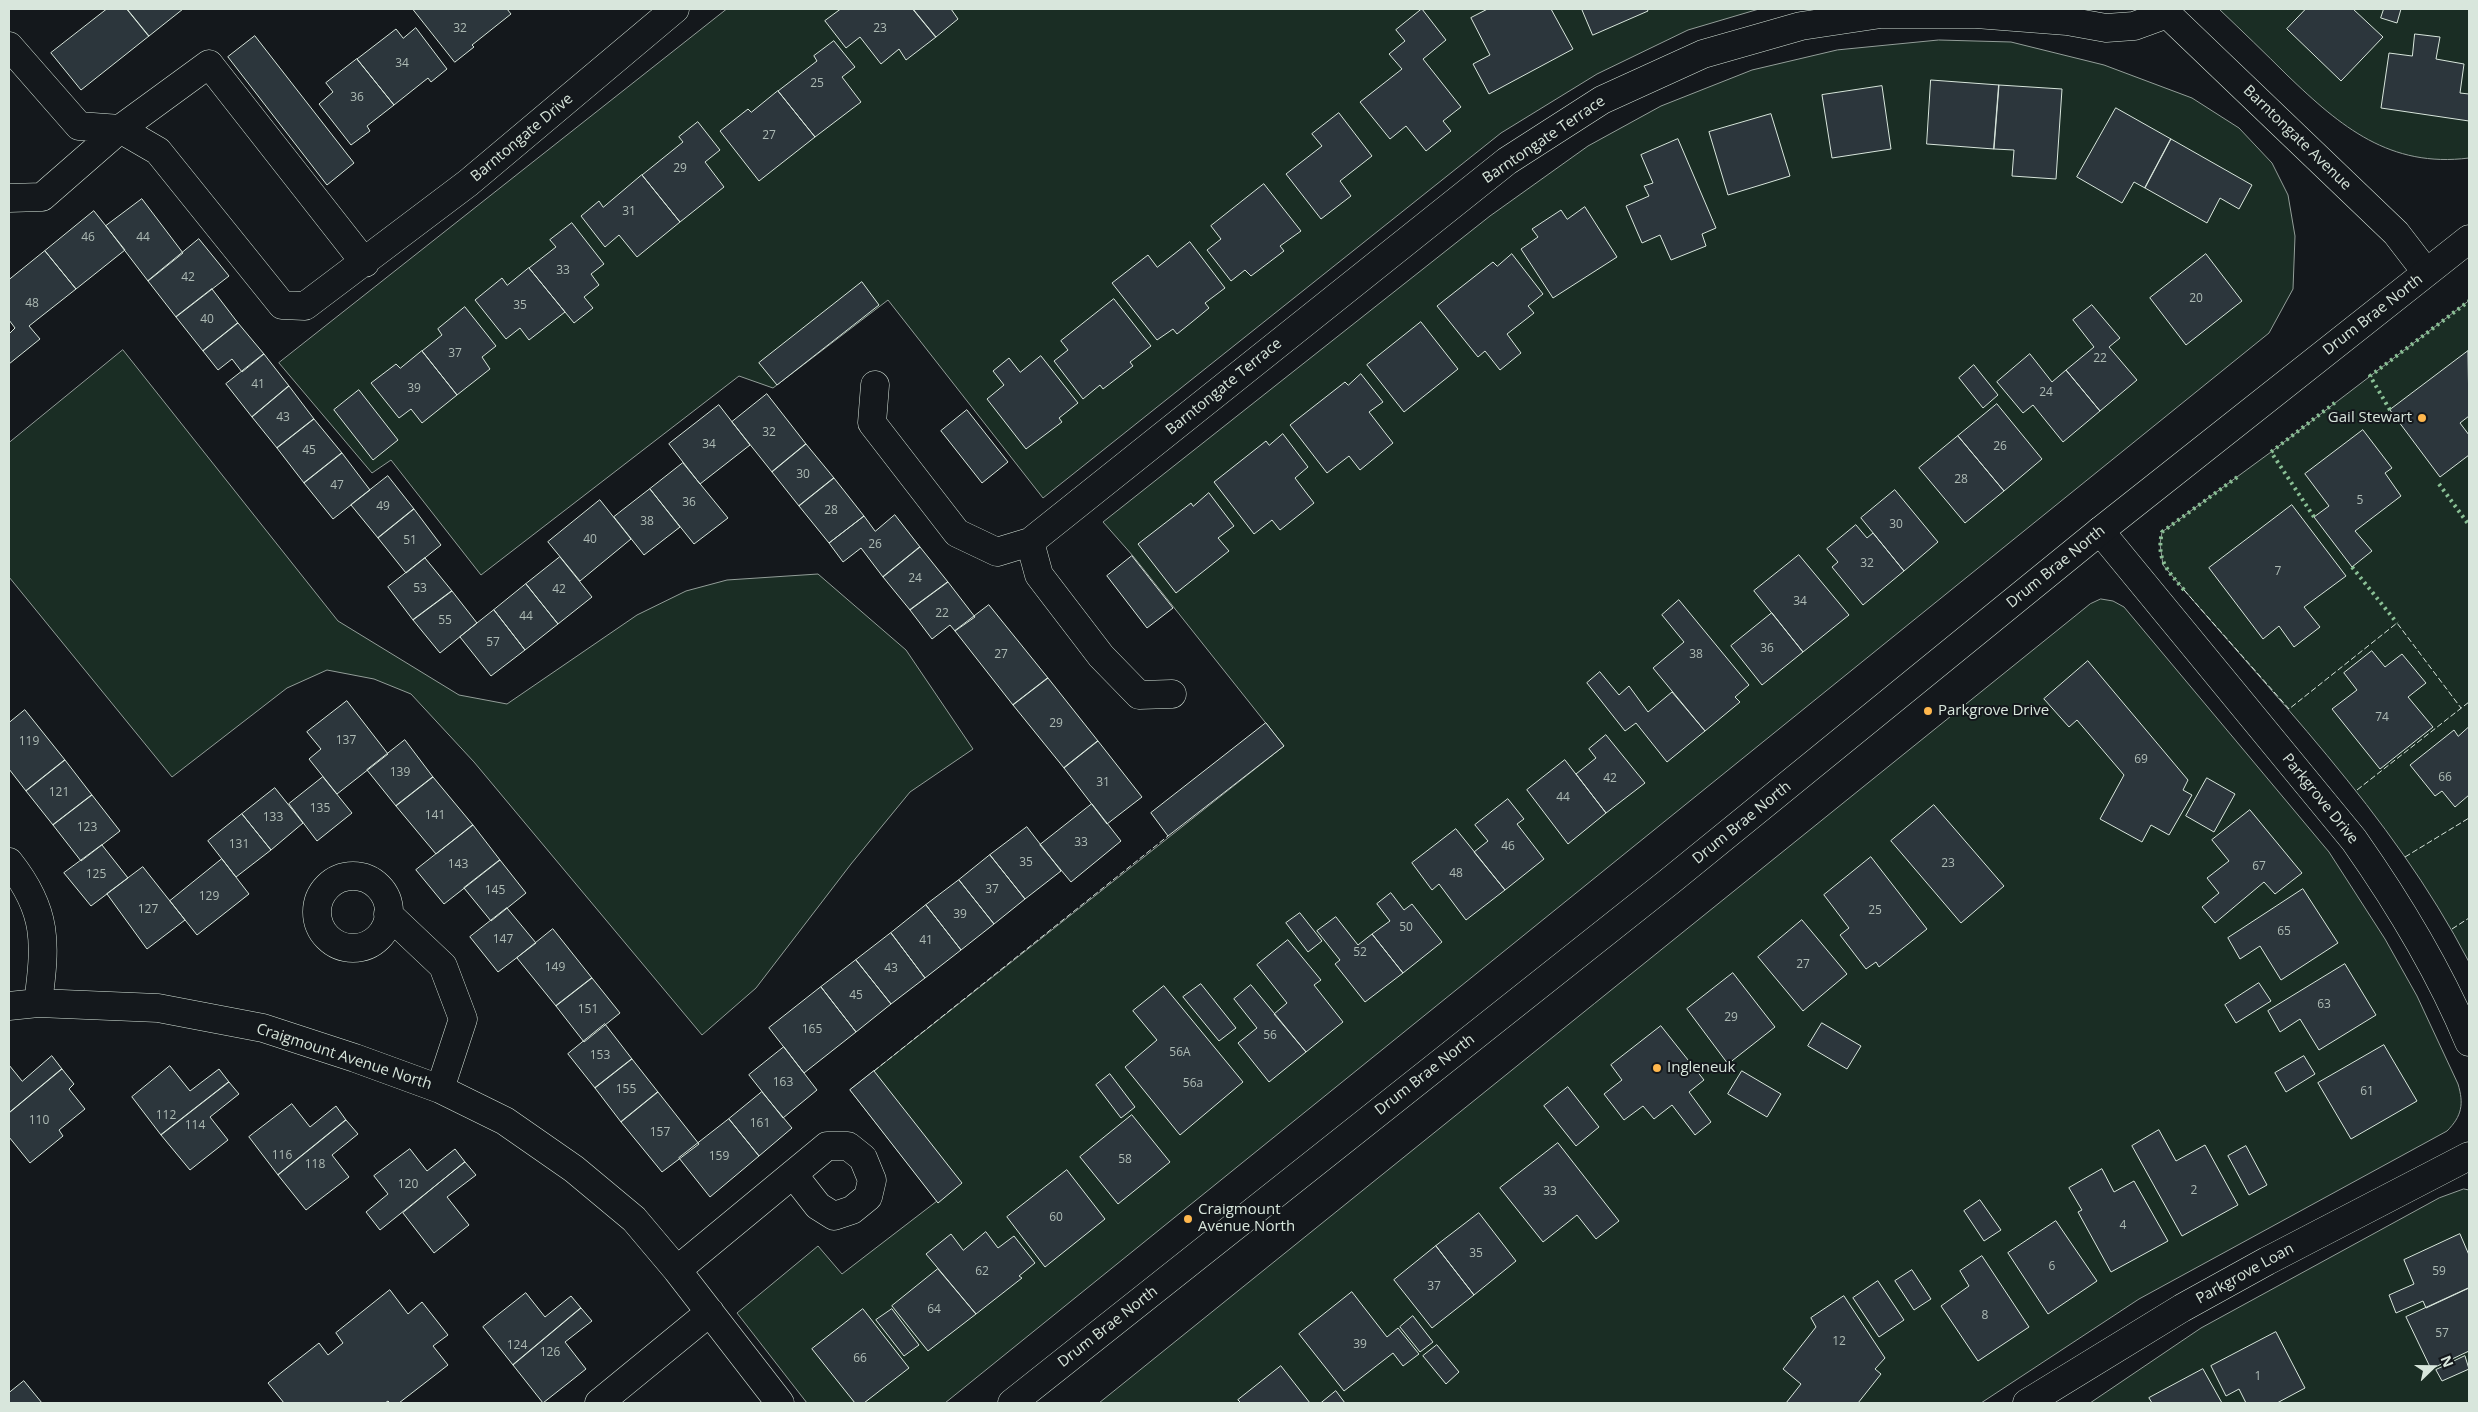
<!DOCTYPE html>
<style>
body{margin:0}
#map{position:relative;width:2478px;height:1412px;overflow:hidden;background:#14181c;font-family:"Open Sans",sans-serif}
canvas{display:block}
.frame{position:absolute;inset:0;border:10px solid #d8e6dc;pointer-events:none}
.north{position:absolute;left:2408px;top:1342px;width:50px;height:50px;-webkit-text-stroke:4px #14181c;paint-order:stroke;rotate:68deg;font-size:14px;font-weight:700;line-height:20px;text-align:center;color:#d8e6dc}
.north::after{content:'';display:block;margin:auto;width:18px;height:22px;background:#d8e6dc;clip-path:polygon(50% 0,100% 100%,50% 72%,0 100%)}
</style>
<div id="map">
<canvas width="2478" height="1412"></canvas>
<div class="frame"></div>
<div class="north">N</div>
</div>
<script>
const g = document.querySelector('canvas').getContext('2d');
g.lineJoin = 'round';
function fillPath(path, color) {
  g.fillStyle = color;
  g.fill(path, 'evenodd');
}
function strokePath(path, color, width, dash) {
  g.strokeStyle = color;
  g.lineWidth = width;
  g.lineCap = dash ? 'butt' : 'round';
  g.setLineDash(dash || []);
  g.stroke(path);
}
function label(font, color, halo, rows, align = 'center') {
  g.font = font + ' "Open Sans",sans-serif';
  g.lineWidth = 4;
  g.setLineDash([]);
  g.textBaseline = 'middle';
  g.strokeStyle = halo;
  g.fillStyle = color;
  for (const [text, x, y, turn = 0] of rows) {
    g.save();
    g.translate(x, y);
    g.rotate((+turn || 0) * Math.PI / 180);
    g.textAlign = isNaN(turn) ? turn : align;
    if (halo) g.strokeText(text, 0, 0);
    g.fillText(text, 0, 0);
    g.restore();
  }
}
const green = new Path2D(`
 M727 9H1759L1688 30 1597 74 1501 133 1043 498 888 300 773 388 739 376 481 575 391 460 372 473 279 363Z
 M2219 9H2469V158C2390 168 2341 127 2287 75 2265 53 2242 31 2219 9Z
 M1939 40 2011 42 2104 65 2192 98 2239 128 2272 163 2288 195 2295 236 2293 289 2269 333 945 1403H807L737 1313 818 1246 842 1274 937 1201 850 1090 1284 746 1133 556 1103 522 1490 216 1588 146 1661 106 1752 70 1837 50Z
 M2469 301V962C2391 812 2271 694 2163 565L2160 544 2162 532 2271 452Z
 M123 350 338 621 459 695 507 704 637 615 686 591 727 580 818 574 906 650 973 749 910 792 851 864 756 988 702 1035 474 762 411 694 374 679 327 670 287 688 172 777 9 577V443Z
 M2101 599 2113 601 2124 607 2329 852 2385 939 2417 996 2458 1084C2464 1104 2462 1116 2447 1131L2139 1299 1981 1403H1099L2090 604Z
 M2464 1189 2469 1190V1403H2090L2201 1328 2439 1198Z`);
fillPath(green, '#1a2d24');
strokePath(green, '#939e99', 1);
const building = new Path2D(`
 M107 9H127L149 36 81 90 51 53Z
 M127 9H183L149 36Z
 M413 9H507L511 14 472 45 474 47 455 62Z
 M841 9H913L936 37 906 60 899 49 881 64 860 37 846 48 825 21Z
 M913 9H951L958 19 936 37Z
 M1422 9 1446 40 1423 59 1461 107 1443 121 1451 131 1426 151 1406 126 1390 139 1360 102 1402 69 1389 54 1405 41 1396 30Z
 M1488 9H1551L1573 49 1489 94 1473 64 1490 55 1471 18Z
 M1582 9H1647L1648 11 1593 35Z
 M2306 9H2353L2383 37 2341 81 2287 29Z
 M2384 9H2401L2397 23 2381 18Z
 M416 28 447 69 431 82 428 78 394 105 357 59 396 29 403 38Z
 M2415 34 2440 37 2436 59 2464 64 2460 93 2469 94V121L2381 108 2389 53 2412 56Z
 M255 36 354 163 327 185 228 57Z
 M834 41 855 67 842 77 861 102 815 137 778 91 817 61 814 56Z
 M357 59 394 105 367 126 370 131 351 145 319 104 333 92 326 83Z
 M1931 80 1999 85 1994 149 1927 144Z
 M1999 85 2062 89 2056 179 2012 176 2014 150 1994 149Z
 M1882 86 1891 149 1832 158 1822 95Z
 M778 91 815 137 759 181 720 131 748 109 751 112Z
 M2116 108 2171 139 2145 188 2134 182 2122 203 2077 177Z
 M1339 113 1372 156 1340 181 1351 196 1321 219 1286 174 1322 146 1312 134Z
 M1771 114 1790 176 1728 195 1709 132Z
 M698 122 720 150 705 162 724 187 680 222 642 175 683 142 679 137Z
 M1678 139 1716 228 1702 234 1706 246 1671 260 1660 235 1642 243 1626 206 1649 196 1644 186 1653 183 1641 155Z
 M2171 139 2252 185 2239 209 2220 198 2207 223 2145 188Z
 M642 175 680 222 637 257 619 235 605 247 581 216 599 201 603 207Z
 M1264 184 1301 231 1280 246 1284 251 1251 276 1245 270 1231 281 1207 250 1221 239 1211 226Z
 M142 199 183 253 148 281 106 226Z
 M1585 207 1617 257 1553 298 1521 249 1538 237 1532 229 1561 210 1567 219Z
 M94 211 125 250 76 289 45 251Z
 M572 223 604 264 591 274 599 285 584 297 593 308 574 323 529 268 556 247 550 240Z
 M199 239 229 276 176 317 148 281Z
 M1190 242 1225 288 1205 303 1209 308 1192 322 1177 334 1173 329 1157 340 1112 283 1148 255 1157 267Z
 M45 251 76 289 29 326 40 339 9 364V334L15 328 9 320V280Z
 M1512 254 1543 294 1528 306 1534 313 1507 334 1521 353 1500 370 1485 351 1478 357 1437 306 1493 262 1497 266Z
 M2206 254 2242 301 2186 345 2150 298Z
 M529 268 565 312 529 340 520 328 506 339 475 300 502 278 507 285Z
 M862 282 879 305 777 385 759 363Z
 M212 289 238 323 203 351 176 317Z
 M1114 299 1151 346 1130 362 1133 366 1103 389 1100 385 1083 399 1054 361 1068 350 1061 341Z
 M2092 305 2120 338 2109 347 2137 380 2100 411 2066 370 2094 347 2073 320Z
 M465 307 496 346 482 357 490 369 457 395 422 351 442 335 438 329Z
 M1421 322 1458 369 1404 412 1367 365Z
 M238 323 264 354 242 372 232 359 218 370 203 351Z
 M422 351 457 395 422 423 411 409 399 418 371 383 396 364 400 368Z
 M2468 351 2469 416 2460 423 2469 435V455L2440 477 2390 410Z
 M264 354 289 386 252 417 226 384Z
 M2030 354 2052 382 2066 370 2100 411 2063 442 2033 405 2023 413 1997 382Z
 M1041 356 1078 403 1059 418 1062 422 1026 449 987 399 1004 385 993 371 1009 358 1020 372Z
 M1974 365 1998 395 1983 408 1959 378Z
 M1361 374 1383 402 1369 412 1393 443 1360 470 1349 456 1327 473 1290 425 1345 382 1348 385Z
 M289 386 314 419 277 448 252 417Z
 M359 390 398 440 373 460 334 410Z
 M767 394 806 444 772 472 732 422Z
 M1997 404 2042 459 2004 491 1958 436Z
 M719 405 750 445 700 484 669 444Z
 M967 410 1008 462 982 483 941 431Z
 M314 419 342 453 304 483 277 448Z
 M2363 430 2392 468 2385 473 2401 496 2355 531 2372 551 2352 567 2314 517 2329 506 2305 474Z
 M1283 434 1308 467 1295 478 1314 503 1280 530 1272 520 1254 534 1214 482 1266 441 1269 445Z
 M1958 436 2004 491 1965 523 1919 468Z
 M806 444 834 478 799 506 772 472Z
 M342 453 370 490 333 519 304 483Z
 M683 463 728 518 694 544 650 489Z
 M388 476 414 509 378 538 351 505Z
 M834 478 864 516 829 543 799 506Z
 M650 489 680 527 644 555 614 517Z
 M1895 490 1938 542 1904 571 1861 518Z
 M1209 493 1234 526 1218 538 1229 551 1176 593 1138 544 1191 503 1193 506Z
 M600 500 631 539 580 581 548 542Z
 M2292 505 2346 576 2304 607 2320 627 2294 647 2279 626 2263 639 2209 568Z
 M414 509 441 545 406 573 378 538Z
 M895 515 920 547 883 577 861 548 843 562 829 543 864 516 875 531Z
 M1856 525 1867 538 1873 533 1904 571 1863 605 1832 567 1838 562 1827 549Z
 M920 547 948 582 910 610 883 577Z
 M1799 555 1849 615 1803 652 1754 591Z
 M1132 556 1173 608 1147 628 1107 576Z
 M560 557 592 597 558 624 526 584Z
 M425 558 452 591 413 620 388 587Z
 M948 582 975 617 955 631 950 625 932 639 910 610Z
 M526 584 558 624 525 650 494 610Z
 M452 591 477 623 440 653 413 620Z
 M1679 600 1749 685 1735 697 1740 702 1705 731 1653 668 1684 642 1662 615Z
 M989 605 1048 678 1013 705 955 631Z
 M494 610 525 650 491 676 460 637Z
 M1772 613 1803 652 1762 685 1731 646Z
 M2372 651 2385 667 2402 654 2426 683 2408 697 2433 727 2380 769 2332 709 2357 690 2344 673Z
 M2088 661 2188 780 2183 790 2192 795 2169 835 2151 825 2142 842 2100 819 2124 775 2077 720 2069 727 2044 699Z
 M1600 672 1619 695 1629 686 1648 712 1672 692 1705 731 1667 762 1636 723 1625 731 1587 683Z
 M1048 678 1098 741 1064 768 1013 705Z
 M347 701 388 754 337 794 309 759 321 749 307 732Z
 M25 710 65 760 26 791 9 769V723Z
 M1266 723 1284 746 1168 836 1151 813Z
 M2469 727V795L2455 807 2442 791 2435 796 2410 765 2454 730 2458 736Z
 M1606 735 1645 783 1606 813 1576 774 1596 758 1589 749Z
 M405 740 433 777 396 806 367 770Z
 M1098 741 1142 797 1107 824 1064 768Z
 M65 760 92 795 53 825 26 791Z
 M1565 760 1606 813 1568 844 1527 790Z
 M323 777 352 813 317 841 289 804Z
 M433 777 473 825 436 854 396 806Z
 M2207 778 2235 794 2214 832 2186 816Z
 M275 788 303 823 271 850 242 814Z
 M92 795 120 831 81 861 53 825Z
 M1508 799 1524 819 1517 824 1544 859 1505 890 1474 852 1488 841 1475 825Z
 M1092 804 1121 841 1071 882 1040 845Z
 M1934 805 2004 886 1961 923 1891 841Z
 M2250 810 2302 873 2275 894 2264 882 2215 923 2202 907 2219 893 2207 878 2229 861 2212 840Z
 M242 814 271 850 236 877 208 841Z
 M473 825 500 860 444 904 416 870Z
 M1027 827 1061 871 1025 899 990 855Z
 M1456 829 1505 890 1466 920 1439 884 1432 890 1412 863Z
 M102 845 128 878 91 906 64 873Z
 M990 855 1025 899 994 924 959 880Z
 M1871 857 1927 929 1879 967 1876 962 1866 969 1840 935 1849 928 1824 895Z
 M222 859 249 894 197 935 170 901Z
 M500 860 526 893 491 921 464 888Z
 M143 867 185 920 147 949 107 894Z
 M959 880 994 924 961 950 926 905Z
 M2303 889 2338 943 2281 980 2260 946 2240 959 2228 938Z
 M1391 893 1404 910 1412 904 1442 942 1403 973 1372 934 1390 921 1377 904Z
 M926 905 961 950 925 978 891 933Z
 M507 908 536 943 498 972 470 937Z
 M1300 913 1322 941 1308 952 1286 923Z
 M1336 917 1358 945 1372 934 1403 973 1365 1002 1335 964 1340 960 1317 931Z
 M1802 920 1847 974 1803 1011 1758 957Z
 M553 929 592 978 556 1006 517 958Z
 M891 933 925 978 891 1004 856 960Z
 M1288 940 1321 980 1314 985 1343 1022 1306 1052 1274 1014 1287 1003 1257 965Z
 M856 960 891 1004 856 1032 821 987Z
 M2345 964 2376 1015 2319 1050 2300 1019 2280 1032 2268 1011Z
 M1733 973 1775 1027 1728 1064 1687 1009Z
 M592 978 620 1013 584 1042 556 1006Z
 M2259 983 2271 1001 2236 1023 2225 1005Z
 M1201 984 1236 1028 1219 1041 1183 997Z
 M1251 985 1306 1052 1269 1082 1238 1043 1257 1028 1234 999Z
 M1164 986 1243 1082 1180 1135 1125 1067 1157 1040 1133 1011Z
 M821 987 856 1032 804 1073 769 1028Z
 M1822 1023 1861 1046 1847 1069 1808 1046Z
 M605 1024 632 1059 595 1088 568 1054Z
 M1661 1026 1704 1080 1689 1092 1711 1122 1695 1135 1672 1105 1654 1119 1643 1106 1624 1120 1604 1094 1622 1080 1611 1065Z
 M2384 1045 2417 1101 2351 1139 2318 1083Z
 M784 1047 817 1090 783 1118 749 1075Z
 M52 1056 62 1069 9 1113V1065L22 1081Z
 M2304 1056 2315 1074 2286 1092 2275 1073Z
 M632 1059 658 1092 621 1122 595 1088Z
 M170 1066 190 1091 219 1069 229 1082 161 1135 132 1097Z
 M62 1069 74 1084 69 1089 85 1109 59 1130 63 1136 30 1163 9 1137V1113Z
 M874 1071 962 1183 938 1203 850 1090Z
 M1742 1071 1781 1094 1767 1117 1728 1094Z
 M1110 1074 1135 1107 1121 1118 1096 1085Z
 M229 1082 239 1094 210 1117 228 1140 190 1170 161 1135Z
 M1568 1087 1599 1127 1576 1146 1544 1106Z
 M658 1092 699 1144 662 1172 621 1122Z
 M762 1092 792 1128 759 1156 729 1119Z
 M292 1104 310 1127 336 1106 346 1120 278 1175 249 1137Z
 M1132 1115 1170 1162 1118 1204 1080 1157Z
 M729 1119 759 1156 710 1197 679 1158Z
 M346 1120 358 1134 332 1155 349 1177 306 1210 278 1175Z
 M2159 1130 2176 1161 2205 1145 2238 1205 2182 1236 2132 1146Z
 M1558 1143 1619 1221 1596 1239 1577 1215 1543 1242 1500 1188Z
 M2246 1146 2267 1185 2249 1195 2228 1156Z
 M410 1149 427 1171 455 1149 465 1162 380 1230 366 1212 388 1194 374 1176Z
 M465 1162 476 1175 447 1197 469 1225 434 1253 403 1213Z
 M2102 1169 2114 1192 2134 1181 2168 1241 2111 1272 2078 1212 2082 1210 2069 1188Z
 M1067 1170 1105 1219 1045 1267 1007 1217Z
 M1980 1200 2001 1230 1984 1241 1964 1211Z
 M1479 1213 1516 1261 1474 1295 1436 1246Z
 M2056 1221 2097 1281 2048 1314 2008 1253Z
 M986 1232 998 1248 1014 1236 1035 1263 1019 1276 1022 1278 976 1314 926 1254 951 1234 963 1250Z
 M2460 1234 2469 1255V1288L2426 1308 2423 1301 2396 1313 2389 1295 2414 1284 2404 1260Z
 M1436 1246 1474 1295 1432 1328 1394 1280Z
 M1982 1256 2029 1327 1978 1361 1941 1306 1969 1286 1960 1271Z
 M938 1269 976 1314 928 1351 892 1306Z
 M1912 1270 1931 1299 1914 1310 1895 1281Z
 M1878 1281 1904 1320 1879 1337 1853 1298Z
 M2469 1288V1351L2431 1369 2406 1317Z
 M390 1290 408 1314 422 1302 448 1335 433 1346 448 1365 399 1403H390L388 1401 385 1403H284L268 1383 319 1343 328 1355 343 1343 336 1333Z
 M1352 1292 1387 1337 1398 1328 1419 1354 1403 1366 1393 1353 1344 1391 1299 1334Z
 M526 1293 545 1317 571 1296 581 1308 513 1365 483 1327Z
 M1844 1296 1885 1358 1875 1369 1881 1374 1858 1403H1786L1801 1384 1783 1369 1816 1327 1811 1318Z
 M581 1308 592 1321 565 1342 586 1369 543 1403 513 1365Z
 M863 1309 909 1368 864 1403H855L812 1349Z
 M892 1309 919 1345 904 1356 876 1320Z
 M1413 1316 1433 1342 1420 1352 1400 1327Z
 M2276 1332 2305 1388 2277 1403H2246L2239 1389 2226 1396 2211 1366Z
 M1437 1345 1459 1372 1446 1384 1423 1356Z
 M2465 1356 2469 1369 2442 1381 2436 1370Z
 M1281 1366 1310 1403H1241L1238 1400Z
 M2203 1369 2222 1403H2152L2149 1398Z
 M24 1381 42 1403H9V1393Z
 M1336 1391 1345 1403H1321Z`);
fillPath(building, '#2c363c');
strokePath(building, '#d8e6dc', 1);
const minor = new Path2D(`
 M2162 9 2396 233 2426 272
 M9 46 79 126 120 129 158 151 282 305 305 306 468 183 675 9
 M9 198 42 197 120 129 209 64 365 263
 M875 385 872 423 957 533 997 552 1030 542 1507 161 1602 100 1703 54 1801 26 1881 14H1976L2067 21 2106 28 2134 26 2167 14
 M2100 531 2354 840C2399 904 2439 970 2469 1042
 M1030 542 1039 575 1101 656 1139 695 1172 694
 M9 862C48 911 46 943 38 1003
 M317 912a36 36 0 1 1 72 0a36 36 0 1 1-72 0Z
 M388 914 443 966 463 1019 440 1089
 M9 1006 38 1003 158 1008 263 1028 355 1058 440 1089 505 1121 574 1169 634 1219 677 1270 780 1403
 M677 1270 827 1146H848L863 1158 872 1180 868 1197 852 1210 834 1216 818 1206 793 1174
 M599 1403 710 1312
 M2027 1403 2182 1308 2267 1261 2469 1156`);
const major = new Path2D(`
 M1012 1403 1670 881 2100 531 2469 239`);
strokePath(minor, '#d8e6dc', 29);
strokePath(major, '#d8e6dc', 29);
strokePath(minor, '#14181c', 28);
strokePath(major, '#14181c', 28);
strokePath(new Path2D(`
 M2390 410 2370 376 2469 301
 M2439 484 2469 525
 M2314 517 2271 452 2337 401
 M2352 567 2397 623
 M2184 590C2167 570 2156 560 2162 532L2240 475`), '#8ac095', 4, [2.5, 4]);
strokePath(new Path2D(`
 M2184 590 2289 709 2397 623 2461 708
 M2357 790 2469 702
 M2405 857 2469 818
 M2452 929 2469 918
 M874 1071 1168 836`), '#d8e6dc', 1, [6, 2.5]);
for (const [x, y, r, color] of [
 [2422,418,5,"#ffb74d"],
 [1928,711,5,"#ffb74d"],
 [1657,1068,5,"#ffb74d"],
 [1188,1219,5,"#ffb74d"]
]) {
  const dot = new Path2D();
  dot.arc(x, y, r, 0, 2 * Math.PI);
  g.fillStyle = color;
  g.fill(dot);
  strokePath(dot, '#14181c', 2);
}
label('12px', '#adbab4', null, [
 ["32",460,29],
 ["23",880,29],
 ["34",402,64],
 ["25",817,84],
 ["36",357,98],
 ["27",769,136],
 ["29",680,169],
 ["31",629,212],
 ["46",88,238],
 ["44",143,238],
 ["33",563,271],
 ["42",188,278],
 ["20",2196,299],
 ["48",32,304],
 ["35",520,306],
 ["40",207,320],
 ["37",455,354],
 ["22",2100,359],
 ["41",258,385],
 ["39",414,389],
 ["24",2046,393],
 ["43",283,418],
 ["32",769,433],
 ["34",709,445],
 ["26",2000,447],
 ["45",309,451],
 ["30",803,475],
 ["28",1961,480],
 ["47",337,486],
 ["5",2360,501],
 ["36",689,503],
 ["49",383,507],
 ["28",831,511],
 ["38",647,522],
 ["30",1896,525],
 ["40",590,540],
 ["51",410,541],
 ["26",875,545],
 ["32",1867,564],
 ["7",2278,572],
 ["24",915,579],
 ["53",420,589],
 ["42",559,590],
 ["34",1800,602],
 ["22",942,614],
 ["44",526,617],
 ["55",445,621],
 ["57",493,643],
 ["36",1767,649],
 ["27",1001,655],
 ["38",1696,655],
 ["74",2382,718],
 ["29",1056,724],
 ["137",346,741],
 ["119",29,742],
 ["69",2141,760],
 ["139",400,773],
 ["66",2445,778],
 ["42",1610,779],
 ["31",1103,783],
 ["121",59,793],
 ["44",1563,798],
 ["135",320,809],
 ["141",435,816],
 ["133",273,818],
 ["123",87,828],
 ["33",1081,843],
 ["131",239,845],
 ["46",1508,847],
 ["35",1026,863],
 ["23",1948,864],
 ["143",458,865],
 ["67",2259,867],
 ["48",1456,874],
 ["125",96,875],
 ["37",992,890],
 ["145",495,891],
 ["129",209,897],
 ["127",148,910],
 ["25",1875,911],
 ["39",960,915],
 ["50",1406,928],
 ["65",2284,932],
 ["147",503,940],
 ["41",926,941],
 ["52",1360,953],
 ["27",1803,965],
 ["149",555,968],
 ["43",891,969],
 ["45",856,996],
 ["63",2324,1005],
 ["151",588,1010],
 ["29",1731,1018],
 ["165",812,1030],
 ["56",1270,1036],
 ["56A",1180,1053],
 ["153",600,1056],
 ["163",783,1083],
 ["56a",1193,1084],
 ["155",626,1090],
 ["61",2367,1092],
 ["112",166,1116],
 ["110",39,1121],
 ["161",760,1124],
 ["114",195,1126],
 ["157",660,1133],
 ["116",282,1156],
 ["159",719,1157],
 ["58",1125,1160],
 ["118",315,1165],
 ["120",408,1185],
 ["2",2194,1191],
 ["33",1550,1192],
 ["60",1056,1218],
 ["4",2123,1226],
 ["35",1476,1254],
 ["6",2052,1267],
 ["62",982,1272],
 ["59",2439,1272],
 ["37",1434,1287],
 ["64",934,1310],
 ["8",1985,1316],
 ["57",2442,1334],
 ["12",1839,1342],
 ["39",1360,1345],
 ["124",517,1346],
 ["126",550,1353],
 ["66",860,1359],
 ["1",2258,1377]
]);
label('15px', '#d8e6dc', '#14181c', [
 ["Barntongate Drive",522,138,-40],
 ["Barntongate Avenue",2297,138,44],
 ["Barntongate Terrace",1544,140,-34],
 ["Drum Brae North",2373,315,-38],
 ["Barntongate Terrace",1224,387,-39],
 ["Drum Brae North",2056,567,-39],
 ["Parkgrove Drive",2320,799,51],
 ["Drum Brae North",1742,823,-39],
 ["Craigmount Avenue North",344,1057,18],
 ["Drum Brae North",1425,1075,-38],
 ["Parkgrove Loan",2245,1274,-29],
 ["Drum Brae North",1108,1327,-38]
]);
label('15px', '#d8e6dc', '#14181c', [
 ["Gail Stewart",2412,418,"right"],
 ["Parkgrove Drive",1938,711],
 ["Ingleneuk",1667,1068],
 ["Craigmount",1198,1210],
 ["Avenue North",1198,1227]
], 'left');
</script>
